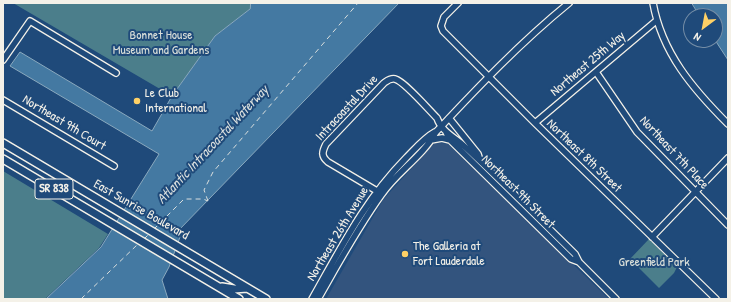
<!DOCTYPE html>
<style>
body{margin:0}
#map{position:relative;width:731px;height:302px;overflow:hidden;background:#1f4a7a;font-family:"Patrick Hand",sans-serif}
canvas{display:block}
.frame{position:absolute;inset:0;border:4px solid #f4f1e8;pointer-events:none}
.north{position:absolute;left:683px;top:8px;width:40px;height:40px;box-sizing:border-box;background:#1f4a7a;border:1px solid #748da6;border-radius:50%;rotate:212deg;font-size:11px;font-weight:700;line-height:16px;text-align:center;color:#f4f1e8}
.north::after{content:'';display:block;margin:auto;width:14px;height:18px;background:#ffd166;clip-path:polygon(50% 0,100% 100%,50% 72%,0 100%)}
</style>
<div id="map">
<canvas width="731" height="302"></canvas>
<div class="frame"></div>
<div class="north">N</div>
</div>
<script>
const g = document.querySelector('canvas').getContext('2d');
g.lineJoin = 'round';
function fillPath(path, color) {
  g.fillStyle = color;
  g.fill(path, 'evenodd');
}
function strokePath(path, color, width, dash) {
  g.strokeStyle = color;
  g.lineWidth = width;
  g.lineCap = dash ? 'butt' : 'round';
  g.setLineDash(dash || []);
  g.stroke(path);
}
function label(font, color, halo, rows, align = 'center') {
  g.font = font + ' "Patrick Hand",sans-serif';
  g.lineWidth = 4;
  g.setLineDash([]);
  g.textBaseline = 'middle';
  g.strokeStyle = halo;
  g.fillStyle = color;
  for (const [text, x, y, turn = 0] of rows) {
    g.save();
    g.translate(x, y);
    g.rotate((+turn || 0) * Math.PI / 180);
    g.textAlign = isNaN(turn) ? turn : align;
    if (halo) g.strokeText(text, 0, 0);
    g.fillText(text, 0, 0);
    g.restore();
  }
}
fillPath(new Path2D(`
 M435 142 448 144 609 299H326L383 200Z`), '#33547e');
fillPath(new Path2D(`
 M13 3H251L250 9 215 36 172 96Z
 M3 171 108 234 99 248 45 299H3Z
 M649 239 677 267 674 273 659 288 630 259Z`), '#4b7e8b');
const water = new Path2D(`
 M251 3H399L178 231 180 237 169 267 162 280 168 299H46L101 247 159 154 10 66 20 52 152 131 172 96 215 36 250 9Z
 M692 3H728V60L715 40V16H700Z`);
fillPath(water, '#4479a2');
strokePath(water, '#8aa9be', 1);
strokePath(new Path2D(`
 M208 201 204 190 213 172 358 3
 M154 229 184 199H203L208 201
 M144 239 150 233
 M81 299 138 244`), '#dadfde', 1, [5, 4]);
const minor = new Path2D(`
 M458 3 444 17 441 26 443 31 535 123 716 299
 M653 3C662 53 693 89 728 124
 M3 60 30 21 116 73
 M596 72 637 132 728 225
 M3 100 114 166
 M449 118 478 154 480 160
 M535 123 656 21
 M446 132 450 140 571 259 579 262
 M431 140 442 138 450 140
 M382 194 328 162C321 156 322 152 326 144L384 83C387 81 390 78 395 79 404 81 429 110 437 118 441 131 454 137 464 146 502 181 538 218 575 254L579 262 616 299
 M652 237 728 158
 M312 299C341 248 364 201 406 158 415 149 424 138 435 132
 M318 299C338 264 358 227 382 194 397 172 423 156 436 132 478 87 521 42 569 3`);
const major = new Path2D(`
 M3 143 266 299
 M3 159 239 299
 M222 287 234 289 247 288`);
strokePath(minor, '#f4f1e8', 8);
strokePath(major, '#f4f1e8', 10);
strokePath(minor, '#1f4a7a', 5.5);
strokePath(major, '#1f4a7a', 7);
for (const [x, y, r, color] of [
 [137,101,4,"#ffd166"],
 [405,254,4,"#ffd166"]
]) {
  const dot = new Path2D();
  dot.arc(x, y, r, 0, 2 * Math.PI);
  g.fillStyle = color;
  g.fill(dot);
  strokePath(dot, '#1f4a7a', 1.5);
}
for (const [x, y, w] of [
 [54,189,38]
]) {
  const box = new Path2D();
  box.roundRect(x - w / 2, y - 10, w, 20, 3);
  g.fillStyle = '#1f4a7a';
  g.fill(box);
  strokePath(box, '#f4f1e8', 1);
}
label('bold 12px', '#f4f1e8', null, [
 ["SR 838",54,189]
]);
label('13px', '#dbe0da', '#1f4a7a', [
 ["Bonnet House",161,36],
 ["Museum and Gardens",161,51],
 ["Greenfield Park",654,263]
]);
label('13px', '#f4f1e8', '#1f4a7a', [
 ["Northeast 25th Way",588,64,-40],
 ["Intracoastal Drive",347,108,-47],
 ["Northeast 9th Court",64,123,31],
 ["Northeast 7th Place",674,153,47],
 ["Northeast 8th Street",584,156,44],
 ["Northeast 9th Street",518,192,45],
 ["East Sunrise Boulevard",141,210,30],
 ["Northeast 26th Avenue",338,234,-59]
]);
label('13px', '#f4f1e8', '#1f4a7a', [
 ["Le Club",145,94],
 ["International",145,109],
 ["The Galleria at",413,247],
 ["Fort Lauderdale",413,262]
], 'left');
label('italic 14px', '#dadfde', '#1f4a7a', [
 ["Atlantic Intracoastal Waterway",213,145,-47]
]);
</script>
